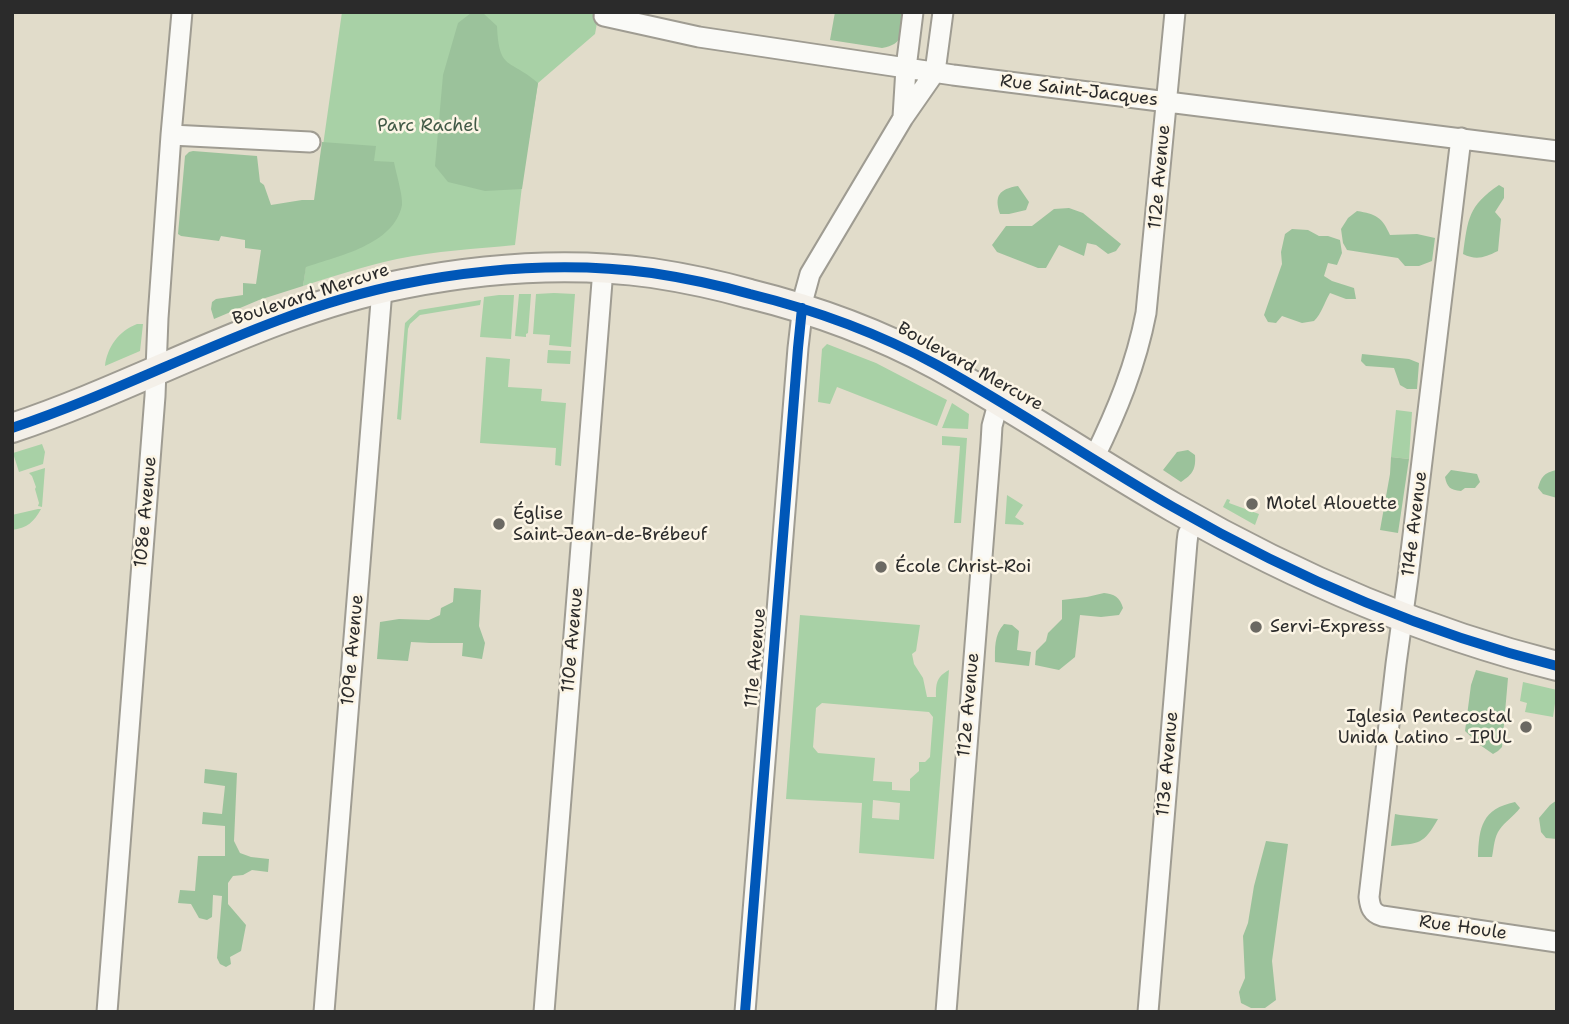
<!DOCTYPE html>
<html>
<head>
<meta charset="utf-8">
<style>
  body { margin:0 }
  #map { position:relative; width:1569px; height:1024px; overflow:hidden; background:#e1dcca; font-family:"Shantell Sans",sans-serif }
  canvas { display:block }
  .frame { position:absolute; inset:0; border:14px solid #2b2b2b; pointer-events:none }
</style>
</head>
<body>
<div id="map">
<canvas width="1569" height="1024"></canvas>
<div class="frame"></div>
</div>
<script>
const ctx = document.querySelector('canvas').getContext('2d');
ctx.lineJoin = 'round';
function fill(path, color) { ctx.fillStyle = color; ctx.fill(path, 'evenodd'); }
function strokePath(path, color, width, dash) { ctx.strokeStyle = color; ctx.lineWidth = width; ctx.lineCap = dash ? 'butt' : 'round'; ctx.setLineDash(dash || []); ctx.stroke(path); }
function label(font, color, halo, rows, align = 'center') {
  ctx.font = font + ' "Shantell Sans",sans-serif'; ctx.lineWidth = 5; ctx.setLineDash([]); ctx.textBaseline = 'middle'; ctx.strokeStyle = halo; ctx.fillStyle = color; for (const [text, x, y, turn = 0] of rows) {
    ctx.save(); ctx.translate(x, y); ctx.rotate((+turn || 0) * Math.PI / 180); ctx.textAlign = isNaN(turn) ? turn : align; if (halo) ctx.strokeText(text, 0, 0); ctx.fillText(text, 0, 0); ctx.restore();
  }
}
fill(new Path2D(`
  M 342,12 L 599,12 L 595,34 L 538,83 L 524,169 L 515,245 C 475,249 436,251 397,259 C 365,266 334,276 303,286 Z
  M 554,293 L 575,294 L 571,347 L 549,345 L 550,335 L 533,334 L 536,294 Z
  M 519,294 L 531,294 L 528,333 L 526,334 L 526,337 L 515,336 Z
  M 499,295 L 514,295 L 511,339 L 480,337 L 484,297 Z
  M 481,300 L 480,305 L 420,315 L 410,324 L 408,329 L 401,420 L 397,419 L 405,323 L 419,310 Z
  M 137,324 L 143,324 L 140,351 L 105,366 C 107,347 119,331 137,324 Z
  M 827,344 L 876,363 L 947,400 L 937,426 L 837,387 L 830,404 L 818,402 L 822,349 Z
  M 548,350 L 571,351 L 570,364 L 547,363 Z
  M 486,357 L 510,359 L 508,387 L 542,389 L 541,401 L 566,403 L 561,466 L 555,465 L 556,448 L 480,443 Z
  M 952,403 L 969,414 L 968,429 L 942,428 Z
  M 1396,410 L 1412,412 L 1409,459 L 1391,457 Z
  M 942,436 L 967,438 L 961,523 L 954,523 L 960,446 L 942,445 Z
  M 42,444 L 45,452 L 43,464 L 19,472 L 13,453 Z
  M 45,468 L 42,507 L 38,506 L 39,503 L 35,489 L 36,487 L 32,476 L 29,473 Z
  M 1007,495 L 1023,505 L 1015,517 L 1024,523 L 1023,525 L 1005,524 Z
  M 1227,499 L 1230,500 L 1229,503 L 1259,514 L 1255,525 L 1223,507 Z
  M 38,509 L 41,509 C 34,522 27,528 12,530 L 12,515 Z
  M 800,615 L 920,625 L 916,651 L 912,654 L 914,664 L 923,678 L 927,697 L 936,697 C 936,684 936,677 949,670 L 934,859 L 859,853 L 862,803 L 786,799 ZM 822,703 L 929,712 L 933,717 L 930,757 L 925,762 L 919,762 L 919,771 L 910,779 L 910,791 L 892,790 L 892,782 L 873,781 L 875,758 L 818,753 L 813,747 L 816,708 ZM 873,800 L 900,803 L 899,820 L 872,818 Z
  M 1523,682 L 1557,690 L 1553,717 L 1525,712 L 1527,703 L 1520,701 Z`), '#a8d1a6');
fill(new Path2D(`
  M 835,12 L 906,12 C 903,30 904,45 882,48 L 830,40 Z
  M 471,13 L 484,14 L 497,26 C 499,72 510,58 538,83 L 522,189 L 485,191 L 448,182 L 435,166 L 443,75 L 458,23 Z
  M 322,142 L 376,146 L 374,161 L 394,162 C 396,173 403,195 402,205 C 394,245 338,256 306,267 L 303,286 L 259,300 L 214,319 L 211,309 L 212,302 L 216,299 L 243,295 L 243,283 L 256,284 L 261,250 L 245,248 L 245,240 L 221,236 L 219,241 L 181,236 L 178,234 L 185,156 L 189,152 L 193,151 L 257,156 L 260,182 L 264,185 L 271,205 L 302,200 L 314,200 Z
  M 1499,185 L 1504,188 L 1504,198 L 1495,212 L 1501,219 L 1498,251 C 1485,257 1477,261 1463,254 C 1468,219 1468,206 1499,185 Z
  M 1018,186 L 1029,202 L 1026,210 L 1009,214 L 1000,214 C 994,196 999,189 1018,186 Z
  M 1069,208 L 1083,213 L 1121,244 L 1116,251 L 1108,254 L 1096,245 L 1087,243 L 1084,256 L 1059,245 L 1046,268 L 1038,268 L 997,252 L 992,245 L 1006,226 L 1032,226 L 1054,209 Z
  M 1357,211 C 1376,214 1382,217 1390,235 L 1417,234 L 1435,238 L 1432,261 L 1419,266 L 1405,266 L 1398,258 L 1347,250 L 1343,243 L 1341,229 L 1348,218 Z
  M 1292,229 L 1308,230 L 1319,236 L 1328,236 L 1340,240 L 1342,253 L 1337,265 L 1328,263 L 1324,276 L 1332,281 L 1354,288 L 1356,299 L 1346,299 L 1330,293 C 1324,303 1322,313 1314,321 L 1302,323 L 1282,316 L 1276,323 L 1268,322 L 1264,315 L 1282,264 L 1281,252 L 1285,234 Z
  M 1362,354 L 1409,359 L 1419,363 L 1417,389 L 1407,389 L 1400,385 L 1394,368 L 1366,366 L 1361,361 Z
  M 1188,450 L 1195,455 C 1196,469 1193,474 1181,482 L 1163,470 L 1177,452 Z
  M 1391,457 L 1409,459 L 1398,533 L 1380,530 L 1390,474 Z
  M 1451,470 L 1477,474 L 1480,482 L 1475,488 L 1465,488 L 1461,491 C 1450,490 1447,487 1445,477 Z
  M 1556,470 L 1557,471 L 1557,498 L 1543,494 L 1538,488 C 1541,477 1544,473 1556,470 Z
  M 454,588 L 481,590 L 479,626 L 485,643 L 482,659 L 462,656 L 463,643 L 430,643 L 411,642 L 408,661 L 377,659 L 380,622 L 399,619 L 429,620 L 440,615 L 441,608 L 453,602 Z
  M 1104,593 C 1114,594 1120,597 1123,608 L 1119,615 L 1101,617 L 1080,615 L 1075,657 L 1059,670 L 1035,665 L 1036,651 L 1046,641 L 1048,633 L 1062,619 L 1062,600 L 1087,597 Z
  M 1004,624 L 1012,625 L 1019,631 L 1017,650 L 1031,652 L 1029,666 L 995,662 C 995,648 994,635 1004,624 Z
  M 1476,670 L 1508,678 L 1502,747 L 1498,751 L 1493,754 L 1480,745 L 1465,731 L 1471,685 Z
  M 205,769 L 237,773 L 234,841 L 240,853 L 251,857 L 269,859 L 268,872 L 252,870 L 243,875 L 233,876 L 228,883 L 228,904 L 246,925 L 241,951 L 230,957 L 231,964 L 226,967 L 220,964 L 217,958 L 222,896 L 213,895 L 212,917 L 207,920 L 199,918 L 191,904 L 178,903 L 180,890 L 195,891 L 198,856 L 225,856 L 225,826 L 202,824 L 203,812 L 222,814 L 225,786 L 204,783 Z
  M 1557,800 L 1557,839 L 1546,838 L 1541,832 L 1539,818 L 1550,805 Z
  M 1515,802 L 1520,808 C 1514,816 1504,823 1500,829 C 1494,837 1494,847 1492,857 L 1478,857 C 1479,827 1482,809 1515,802 Z
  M 1395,814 L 1400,815 L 1438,819 C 1423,845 1420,843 1391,846 Z
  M 1266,841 L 1288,844 L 1272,961 L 1276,1000 L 1265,1008 L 1251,1008 L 1241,1003 L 1239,992 L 1245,978 L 1243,936 L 1248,923 L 1254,886 Z`), '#9bc29b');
const street = new Path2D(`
  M 604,16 L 699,37 L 953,75 L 1557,151
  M 903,117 L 906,68 L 913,12
  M 171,135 L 310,142
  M 1461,138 L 1408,577 L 1396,664 L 1369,897 C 1370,907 1372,913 1382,916 L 1557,942
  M 1094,458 C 1117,411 1136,365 1146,313 L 1175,12
  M 107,1012 L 155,396 L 158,318 L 171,135 L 182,12
  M 324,1012 L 382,289
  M 544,1012 L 603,269
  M 745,1012 L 798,348 L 804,296 L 810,274 L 903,118 L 935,72 L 943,12
  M 946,1012 L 991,443 L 992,426 L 999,400
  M 1148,1012 L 1187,542 L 1188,534 L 1197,520`);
const secondary = new Path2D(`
  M 12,428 C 144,384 265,311 403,284 C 484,268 570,262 652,273 C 685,278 718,285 750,294 C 815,310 878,333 937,365 C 1017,409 1093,461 1173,507 C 1293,576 1422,632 1557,666`);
strokePath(street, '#9f9c92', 23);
strokePath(secondary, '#9f9c92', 32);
strokePath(street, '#fafaf7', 19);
strokePath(secondary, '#f4f0e9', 28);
strokePath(new Path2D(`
  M 12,428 C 144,384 265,311 403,284 C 484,268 570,262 652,273 C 685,278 718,285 750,294 C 815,310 878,333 937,365 C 1017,409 1093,461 1173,507 C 1293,576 1422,632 1557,666
  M 745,1012 L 798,348 L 802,308`), '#0057b8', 10);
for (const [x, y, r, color] of [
  [1252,504,7,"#6b6963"],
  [499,524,7,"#6b6963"],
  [881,567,7,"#6b6963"],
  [1256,627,7,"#6b6963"],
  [1526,727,7,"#6b6963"]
]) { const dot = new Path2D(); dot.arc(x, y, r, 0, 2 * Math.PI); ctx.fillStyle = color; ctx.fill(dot); strokePath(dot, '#fcf5e5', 2.5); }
label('18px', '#2b2b2b', '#fcf5e5', [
  ["Rue Saint-Jacques",1079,91,7],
  ["112e Avenue",1160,177,-85],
  ["Boulevard Mercure",311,295,-18],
  ["Boulevard Mercure",970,367,29],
  ["108e Avenue",146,512,-85],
  ["114e Avenue",1415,524,-83],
  ["110e Avenue",573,640,-85],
  ["109e Avenue",353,650,-85],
  ["111e Avenue",756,658,-85],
  ["112e Avenue",969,705,-85],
  ["113e Avenue",1168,764,-85],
  ["Rue Houle",1463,928,8]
]);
label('18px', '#425a47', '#fcf5e5', [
  ["Parc Rachel",428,126]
]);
label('18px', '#2b2b2b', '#fcf5e5', [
  ["Motel Alouette",1266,504],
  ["Église",513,514],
  ["Saint-Jean-de-Brébeuf",513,535],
  ["École Christ-Roi",895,567],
  ["Servi-Express",1270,627],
  ["Iglesia Pentecostal",1512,717,"right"],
  ["Unida Latino - IPUL",1512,738,"right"]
], 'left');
</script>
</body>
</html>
